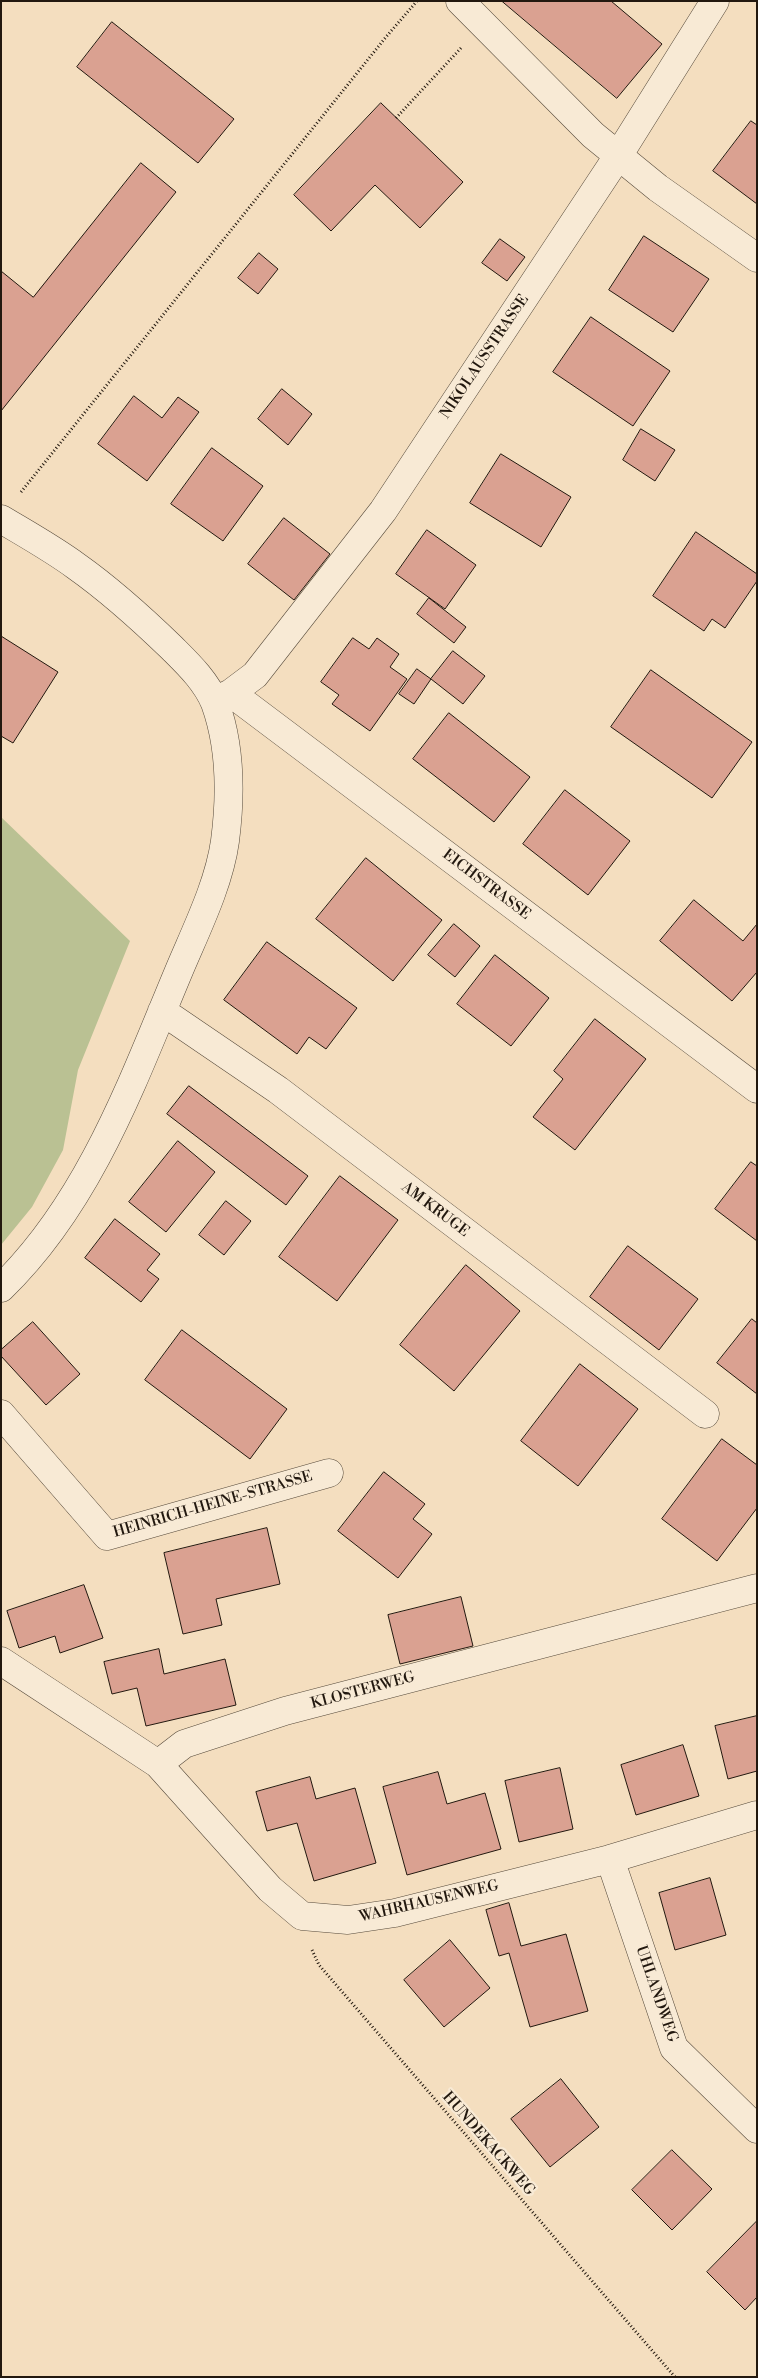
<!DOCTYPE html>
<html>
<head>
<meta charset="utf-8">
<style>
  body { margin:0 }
  #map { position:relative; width:758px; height:2378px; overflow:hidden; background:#f4debf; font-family:"Libre Bodoni",serif }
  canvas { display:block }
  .frame { position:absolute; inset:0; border:2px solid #22180f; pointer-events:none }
</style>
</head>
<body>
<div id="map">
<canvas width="758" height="2378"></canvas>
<div class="frame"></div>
</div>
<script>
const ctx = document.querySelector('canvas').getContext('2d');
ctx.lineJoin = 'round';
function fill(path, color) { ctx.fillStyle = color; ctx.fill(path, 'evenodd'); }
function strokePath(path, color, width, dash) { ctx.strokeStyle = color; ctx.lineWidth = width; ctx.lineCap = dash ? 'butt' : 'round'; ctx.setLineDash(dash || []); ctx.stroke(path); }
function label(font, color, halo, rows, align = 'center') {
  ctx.font = font + ' "Libre Bodoni",serif'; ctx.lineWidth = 4.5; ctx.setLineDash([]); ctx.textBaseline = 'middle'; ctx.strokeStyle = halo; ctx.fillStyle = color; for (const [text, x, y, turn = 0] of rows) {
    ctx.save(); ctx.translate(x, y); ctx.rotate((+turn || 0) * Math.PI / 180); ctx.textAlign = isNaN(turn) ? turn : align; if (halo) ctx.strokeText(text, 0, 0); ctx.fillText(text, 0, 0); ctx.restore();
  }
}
fill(new Path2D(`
  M 1,817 L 130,941 L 78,1070 L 63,1150 L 32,1207 L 1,1245 Z`), '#bac193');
const building = new Path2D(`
  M 502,1 L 611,1 L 662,44 L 617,98 Z
  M 112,22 L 234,119 L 198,163 L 77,67 Z
  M 381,103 L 463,182 L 420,228 L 375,185 L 331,231 L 294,195 Z
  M 751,121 L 757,125 L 757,204 L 713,171 Z
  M 141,163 L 176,192 L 1,411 L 1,271 L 33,297 Z
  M 644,236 L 709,279 L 673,332 L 609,290 Z
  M 500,239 L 525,257 L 507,281 L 482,263 Z
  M 259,253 L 278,269 L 258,294 L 238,278 Z
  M 591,317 L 670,371 L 633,426 L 553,372 Z
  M 282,389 L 312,414 L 288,445 L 258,419 Z
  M 134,396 L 162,418 L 178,397 L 199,412 L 147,481 L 98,444 Z
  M 641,429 L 675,450 L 655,481 L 623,460 Z
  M 212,448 L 263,486 L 223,541 L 171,504 Z
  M 501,454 L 571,497 L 541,547 L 470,503 Z
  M 284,518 L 330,554 L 294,600 L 248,564 Z
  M 427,530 L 476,565 L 445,609 L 396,574 Z
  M 696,532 L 757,574 L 757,581 L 725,628 L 712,619 L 704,631 L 653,596 Z
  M 429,598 L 466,627 L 454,643 L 417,614 Z
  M 1,636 L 58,672 L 13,743 L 1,736 Z
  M 353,638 L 369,649 L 377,638 L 399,654 L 390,667 L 407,679 L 370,731 L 332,704 L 339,695 L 321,682 Z
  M 453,651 L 485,676 L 463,704 L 431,679 Z
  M 417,669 L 431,679 L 414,704 L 399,694 Z
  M 651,670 L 752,742 L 712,798 L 611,727 Z
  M 449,713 L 530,777 L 494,822 L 413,759 Z
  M 565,790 L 630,841 L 588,895 L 523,844 Z
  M 366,858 L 442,920 L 393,981 L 316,919 Z
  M 694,900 L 743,941 L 757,924 L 757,972 L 732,1001 L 660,941 Z
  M 454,924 L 480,946 L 455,977 L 428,955 Z
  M 267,942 L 357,1008 L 326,1049 L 309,1037 L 297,1054 L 224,1000 Z
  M 495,955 L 549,998 L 511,1046 L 457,1004 Z
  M 595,1019 L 646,1059 L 575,1150 L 533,1117 L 563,1079 L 554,1071 Z
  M 189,1086 L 308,1176 L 286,1205 L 167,1114 Z
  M 178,1141 L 215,1172 L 166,1232 L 129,1202 Z
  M 751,1162 L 757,1166 L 757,1241 L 715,1209 Z
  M 340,1176 L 398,1220 L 337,1301 L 279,1257 Z
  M 226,1201 L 251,1221 L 224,1255 L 199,1235 Z
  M 115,1219 L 160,1254 L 147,1270 L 159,1279 L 141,1302 L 85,1258 Z
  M 628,1246 L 698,1299 L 659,1350 L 590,1297 Z
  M 466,1265 L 520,1311 L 454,1391 L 400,1345 Z
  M 752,1319 L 757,1323 L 757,1394 L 717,1363 Z
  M 33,1322 L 80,1374 L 46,1405 L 1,1356 L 1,1350 Z
  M 182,1330 L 287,1409 L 250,1459 L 145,1380 Z
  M 580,1364 L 638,1409 L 578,1486 L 521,1441 Z
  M 722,1439 L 757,1465 L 757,1508 L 717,1561 L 662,1519 Z
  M 384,1472 L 425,1504 L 413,1519 L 432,1534 L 398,1578 L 338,1531 Z
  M 267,1528 L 280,1584 L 216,1599 L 222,1625 L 183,1634 L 164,1553 Z
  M 84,1585 L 103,1638 L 60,1653 L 55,1636 L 19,1648 L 7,1611 Z
  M 461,1597 L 473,1646 L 400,1664 L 388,1615 Z
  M 159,1649 L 164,1674 L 225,1659 L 236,1705 L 146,1726 L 137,1688 L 112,1694 L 104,1662 Z
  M 757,1716 L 757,1771 L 728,1779 L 715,1726 Z
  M 683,1745 L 699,1796 L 636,1815 L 621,1765 Z
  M 560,1768 L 573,1829 L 519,1842 L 505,1781 Z
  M 438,1772 L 447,1804 L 485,1793 L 501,1849 L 407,1875 L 383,1787 Z
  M 310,1777 L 316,1799 L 355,1788 L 376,1863 L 314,1881 L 297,1823 L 267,1831 L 256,1792 Z
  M 710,1878 L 726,1935 L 675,1950 L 659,1893 Z
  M 509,1903 L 521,1946 L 566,1934 L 588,2011 L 530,2027 L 509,1953 L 499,1956 L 486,1910 Z
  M 450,1940 L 490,1988 L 444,2027 L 404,1980 Z
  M 561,2079 L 599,2127 L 550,2167 L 511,2119 Z
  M 672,2150 L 712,2189 L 672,2230 L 632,2190 Z
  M 757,2221 L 757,2297 L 745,2310 L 707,2272 Z`);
fill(building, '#daa191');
strokePath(building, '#22180f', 1);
const minor = new Path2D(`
  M 460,1 L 593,135 L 658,188 L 757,258
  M 1,519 C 26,534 53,549 76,566 C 110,590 142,619 172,648 C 188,664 206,681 215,703 C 231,747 231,795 225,841 C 219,885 195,932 178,973 C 132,1083 89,1203 1,1288
  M 231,693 L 255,675 L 383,511 L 618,156 L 715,1
  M 215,701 L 231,693 L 757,1089
  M 162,1011 L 278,1090 L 705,1414
  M 1,1414 L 107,1536 L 329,1473
  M 1,1661 L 158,1764 L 270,1889 L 302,1916 L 348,1920 L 395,1913 L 610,1859 L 757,1815
  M 158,1764 L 184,1744 L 285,1711 L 757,1588
  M 610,1859 L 674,2048 L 757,2129`);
strokePath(minor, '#564a3b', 29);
strokePath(new Path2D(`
  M 396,118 L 461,48
  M 21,492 L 386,37 L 417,1
  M 312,1950 L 319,1965 L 675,2377`), '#22180f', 3, [1, 2.5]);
strokePath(minor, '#f8ead5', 28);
label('15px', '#22180f', '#f8ead5', [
  ["NIKOLAUSSTRASSE",485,357,-56],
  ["EICHSTRASSE",486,885,37],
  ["AM KRUGE",435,1210,37],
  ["HEINRICH-HEINE-STRASSE",213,1505,-16],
  ["KLOSTERWEG",363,1691,-15],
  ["WAHRHAUSENWEG",429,1902,-13],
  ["UHLANDWEG",656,1994,71],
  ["HUNDEKACKWEG",488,2144,49]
]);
</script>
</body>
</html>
